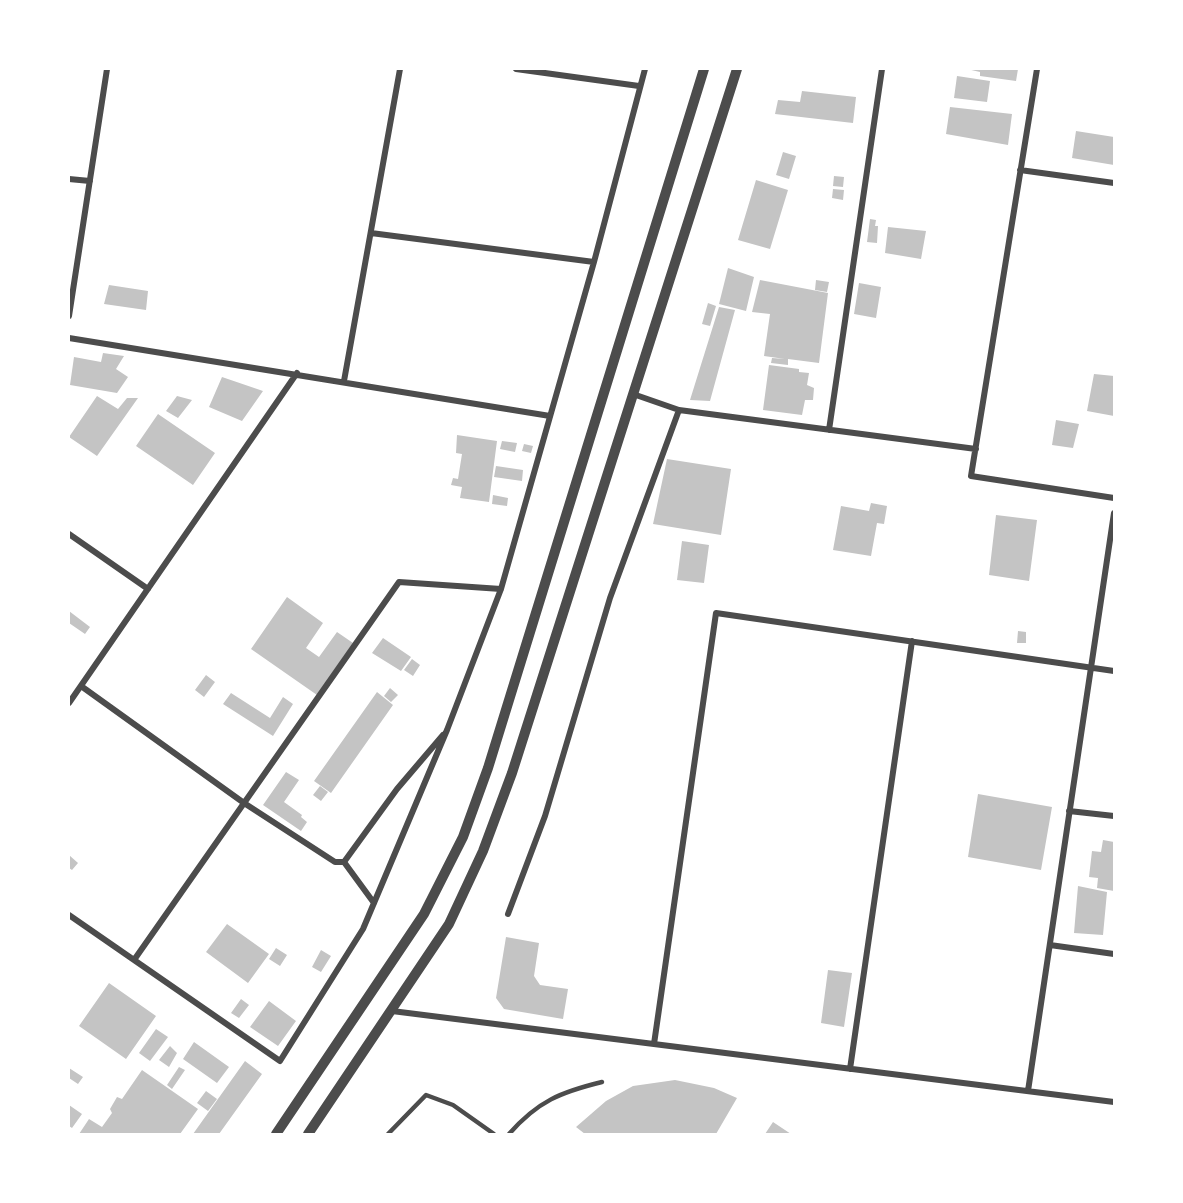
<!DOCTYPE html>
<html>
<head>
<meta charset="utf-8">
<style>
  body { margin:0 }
  #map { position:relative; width:1183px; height:1203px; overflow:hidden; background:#fff; font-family:Mulish,sans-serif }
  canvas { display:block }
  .frame { position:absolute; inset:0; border:70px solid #fff; pointer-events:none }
</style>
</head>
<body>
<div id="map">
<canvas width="1183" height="1203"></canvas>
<div class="frame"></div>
</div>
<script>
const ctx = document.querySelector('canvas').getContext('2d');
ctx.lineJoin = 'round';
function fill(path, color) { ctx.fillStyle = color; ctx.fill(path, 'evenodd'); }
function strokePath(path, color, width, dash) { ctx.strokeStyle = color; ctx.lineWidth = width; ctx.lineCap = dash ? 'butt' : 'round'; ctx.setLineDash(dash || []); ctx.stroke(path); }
fill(new Path2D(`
  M 967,69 L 1018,69 L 1016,81 L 980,76 L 980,72 Z
  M 957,76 L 990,81 L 987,102 L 954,98 Z
  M 802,91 L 856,97 L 853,123 L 775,114 L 778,100 L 800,102 Z
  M 950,107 L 1012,114 L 1008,145 L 946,134 Z
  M 1076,131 L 1114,137 L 1114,165 L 1072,158 Z
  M 783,152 L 796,156 L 789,179 L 776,175 Z
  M 834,176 L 844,177 L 843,187 L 833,186 Z
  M 756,180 L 788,190 L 770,249 L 738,240 Z
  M 833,189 L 844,190 L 843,200 L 832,198 Z
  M 870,219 L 876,220 L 875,226 L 878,226 L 877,243 L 867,242 Z
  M 888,227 L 926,231 L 921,259 L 885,253 Z
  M 728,268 L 754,277 L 746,311 L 719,304 Z
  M 760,280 L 828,293 L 819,363 L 788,359 L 788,365 L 771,363 L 772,358 L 785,359 L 764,356 L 770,314 L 752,312 Z
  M 816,280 L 829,282 L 827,292 L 815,290 Z
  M 859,283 L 881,287 L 876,318 L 854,314 Z
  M 109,285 L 148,291 L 146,310 L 104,304 Z
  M 708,303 L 716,306 L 710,326 L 702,324 Z
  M 719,307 L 735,310 L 710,401 L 690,400 Z
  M 103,353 L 124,356 L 116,369 L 128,377 L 117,393 L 70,385 L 74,357 L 101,362 Z
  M 769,365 L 799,369 L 799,372 L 809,373 L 807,385 L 814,388 L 813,400 L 805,400 L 802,415 L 763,410 Z
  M 1094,374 L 1114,376 L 1114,416 L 1087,411 Z
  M 222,377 L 263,391 L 242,421 L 209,407 Z
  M 97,396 L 118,409 L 127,398 L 138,398 L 97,456 L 69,437 Z
  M 177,396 L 192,400 L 178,418 L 166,411 Z
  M 158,414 L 215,453 L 193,485 L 136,446 Z
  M 1056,420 L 1079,424 L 1073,448 L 1052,445 Z
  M 457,435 L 497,441 L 489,502 L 460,498 L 462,487 L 451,485 L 453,478 L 458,479 L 462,454 L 456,453 Z
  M 502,441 L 517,443 L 515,452 L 500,449 Z
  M 524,444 L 533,446 L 531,453 L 522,451 Z
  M 667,459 L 731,469 L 721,535 L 653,524 Z
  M 496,466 L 523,470 L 522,481 L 494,477 Z
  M 493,495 L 508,498 L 507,506 L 492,504 Z
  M 871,503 L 887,506 L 884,524 L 877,523 L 871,556 L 833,550 L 841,506 L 869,511 Z
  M 996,515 L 1037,520 L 1029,581 L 989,575 Z
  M 682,541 L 709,545 L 704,583 L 677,580 Z
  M 287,597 L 323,623 L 306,648 L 319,657 L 337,632 L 353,643 L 317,695 L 251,649 Z
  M 69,611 L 90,627 L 85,634 L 69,623 Z
  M 1018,631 L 1026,632 L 1026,643 L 1017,643 Z
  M 383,638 L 411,657 L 401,671 L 372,653 Z
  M 412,659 L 420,665 L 413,676 L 404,670 Z
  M 206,675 L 215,682 L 204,697 L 195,690 Z
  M 390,688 L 398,695 L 391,702 L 384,696 Z
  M 377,692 L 393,705 L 331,793 L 314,781 Z
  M 231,693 L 270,718 L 283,697 L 293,704 L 273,736 L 223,704 Z
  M 286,772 L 299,780 L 284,802 L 302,815 L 301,817 L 307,822 L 301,831 L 263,805 Z
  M 320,786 L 328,792 L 321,801 L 313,795 Z
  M 978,794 L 1052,807 L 1041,870 L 968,857 Z
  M 1103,840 L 1114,842 L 1114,891 L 1097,888 L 1098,878 L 1089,877 L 1092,851 L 1101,852 Z
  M 69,855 L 78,863 L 72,870 L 69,868 Z
  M 1078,886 L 1107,892 L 1103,935 L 1074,933 Z
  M 227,924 L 269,954 L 248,983 L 206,952 Z
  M 506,937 L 539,943 L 534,976 L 540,985 L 568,989 L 563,1019 L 504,1009 L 496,998 Z
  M 276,948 L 287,955 L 280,966 L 269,959 Z
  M 321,950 L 331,956 L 321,972 L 312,967 Z
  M 828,970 L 852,973 L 844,1027 L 821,1023 Z
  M 109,983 L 156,1016 L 126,1059 L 79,1026 Z
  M 241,999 L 249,1005 L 239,1018 L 231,1013 Z
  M 269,1001 L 296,1021 L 278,1046 L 250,1027 Z
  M 156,1029 L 168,1037 L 150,1061 L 139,1053 Z
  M 194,1042 L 229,1067 L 217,1083 L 183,1059 Z
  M 170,1046 L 177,1053 L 169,1067 L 159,1060 Z
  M 245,1061 L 262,1074 L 219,1134 L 193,1134 Z
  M 179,1067 L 185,1070 L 172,1089 L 167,1085 Z
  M 69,1068 L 83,1077 L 78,1084 L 69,1078 Z
  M 142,1070 L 198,1109 L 180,1134 L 79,1134 L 89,1119 L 102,1127 L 112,1113 L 110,1109 L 117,1097 L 122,1099 Z
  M 675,1080 L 714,1088 L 737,1098 L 716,1134 L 585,1134 L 576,1127 L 606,1101 L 633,1086 Z
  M 206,1091 L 217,1099 L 208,1111 L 197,1103 Z
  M 69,1105 L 82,1114 L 72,1128 L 69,1126 Z
  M 773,1122 L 791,1134 L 765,1134 Z`), '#c4c4c4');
strokePath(new Path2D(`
  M 388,1134 L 426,1095 L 453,1105 L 494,1134
  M 509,1134 C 538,1101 561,1092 602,1082`), '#4c4c4c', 4.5);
strokePath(new Path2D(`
  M 516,69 L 639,86
  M 1037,69 L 971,476 L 1114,498
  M 1020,170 L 1114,183
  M 69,179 L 90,181
  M 371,233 L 594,262
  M 69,316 L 107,69
  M 69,338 L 550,416
  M 344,381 L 400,69
  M 633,394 L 679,410 L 976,449
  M 829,430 L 882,69
  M 69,534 L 148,589
  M 81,686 L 244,803 L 335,862 L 344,862 L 397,789 L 443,735
  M 69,703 L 297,373
  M 1069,811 L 1114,816
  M 344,862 L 374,903
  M 508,914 L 545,816 L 610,598 L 679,410
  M 69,915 L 280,1061 L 363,929 L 447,730 L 501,589 L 594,262 L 645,69
  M 1050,945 L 1114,954
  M 134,960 L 399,582 L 501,589
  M 392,1011 L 1114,1102
  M 654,1044 L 716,613 L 1114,671
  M 850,1069 L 912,641
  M 1028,1091 L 1114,513`), '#4c4c4c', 6);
strokePath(new Path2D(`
  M 276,1134 L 424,914 L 463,837 L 488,768 L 704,69
  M 308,1134 L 449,924 L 483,851 L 512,773 L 737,69`), '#4c4c4c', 10);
</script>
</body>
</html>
